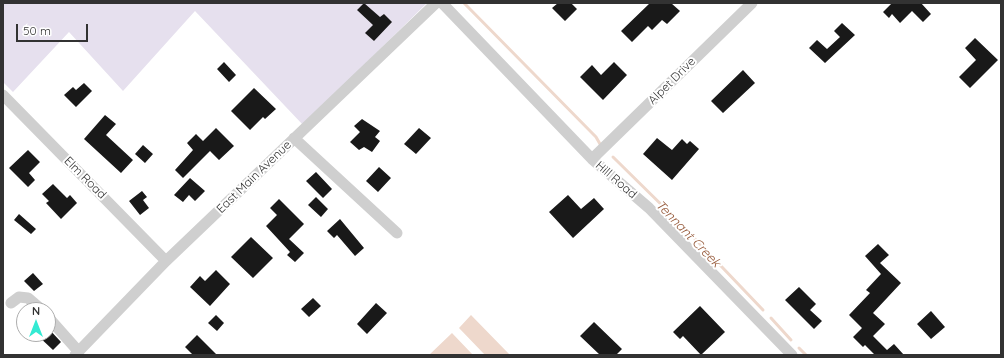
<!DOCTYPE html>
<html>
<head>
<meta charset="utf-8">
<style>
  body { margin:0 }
  #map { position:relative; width:1004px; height:358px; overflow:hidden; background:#fff; font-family:Quicksand,sans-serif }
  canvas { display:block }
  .frame { position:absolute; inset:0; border:4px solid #323232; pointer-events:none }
  .north { position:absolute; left:16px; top:302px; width:40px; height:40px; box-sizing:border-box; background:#fff; border:1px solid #adadad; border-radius:50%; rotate:0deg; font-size:11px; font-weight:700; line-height:16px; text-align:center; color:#323232 }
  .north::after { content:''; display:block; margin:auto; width:14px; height:18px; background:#33ead3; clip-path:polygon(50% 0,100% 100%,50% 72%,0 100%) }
  .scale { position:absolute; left:16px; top:24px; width:72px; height:18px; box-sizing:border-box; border:2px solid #323232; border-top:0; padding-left:5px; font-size:12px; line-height:14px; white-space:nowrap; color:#323232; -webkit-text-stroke:3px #fff; paint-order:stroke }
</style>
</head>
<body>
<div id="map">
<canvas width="1004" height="358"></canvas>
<div class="frame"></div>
<div class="north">N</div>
<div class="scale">50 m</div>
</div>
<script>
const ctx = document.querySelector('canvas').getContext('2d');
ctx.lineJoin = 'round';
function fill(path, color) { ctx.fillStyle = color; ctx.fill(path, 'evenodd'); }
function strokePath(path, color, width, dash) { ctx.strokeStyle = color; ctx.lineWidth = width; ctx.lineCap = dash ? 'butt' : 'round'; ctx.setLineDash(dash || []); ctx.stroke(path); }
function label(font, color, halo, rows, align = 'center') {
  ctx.font = font + ' Quicksand,sans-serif'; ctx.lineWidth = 4; ctx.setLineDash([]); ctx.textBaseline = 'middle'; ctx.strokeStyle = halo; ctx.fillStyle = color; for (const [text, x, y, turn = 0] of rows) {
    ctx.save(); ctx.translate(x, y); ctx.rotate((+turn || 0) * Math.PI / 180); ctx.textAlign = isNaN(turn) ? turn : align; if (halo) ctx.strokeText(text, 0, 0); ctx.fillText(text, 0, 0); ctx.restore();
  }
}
fill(new Path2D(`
  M 3,3 L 427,3 L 303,125 L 195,11 L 123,91 L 69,32 L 13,92 L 3,82 Z`), '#e6e0ee');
fill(new Path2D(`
  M 471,315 L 510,355 L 485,355 L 459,328 Z
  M 452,333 L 473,355 L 429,355 Z`), '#eed8cc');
strokePath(new Path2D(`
  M 464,3 L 596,137 L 600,144
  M 613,157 L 679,222 L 763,310
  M 771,318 L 791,340
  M 799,348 L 806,355`), '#eed8cc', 3);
fill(new Path2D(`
  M 364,3 L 380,17 L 384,14 L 392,22 L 374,41 L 365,33 L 373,25 L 357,10 Z
  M 558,3 L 571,3 L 577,9 L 565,21 L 552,8 Z
  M 650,3 L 671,3 L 680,11 L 667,24 L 662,20 L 652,30 L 648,26 L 632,42 L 621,31 Z
  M 892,3 L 921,3 L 931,14 L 923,22 L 912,11 L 900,23 L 892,14 L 889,18 L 883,12 Z
  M 842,23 L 855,35 L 825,63 L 809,48 L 817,40 L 827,49 L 840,37 L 834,31 Z
  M 975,38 L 998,60 L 970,88 L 959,77 L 976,60 L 965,48 Z
  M 224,62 L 236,75 L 229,82 L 217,69 Z
  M 614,62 L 627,75 L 603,100 L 580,77 L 592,65 L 601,75 Z
  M 743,70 L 755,83 L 723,113 L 711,101 Z
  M 84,83 L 92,91 L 76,107 L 64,95 L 73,87 L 76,90 Z
  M 254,88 L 276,109 L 265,119 L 263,117 L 250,130 L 231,111 Z
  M 105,115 L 116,124 L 106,135 L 133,160 L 121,173 L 84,139 Z
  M 362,119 L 380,131 L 375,137 L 380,141 L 372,152 L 364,147 L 359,150 L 350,142 L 360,132 L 354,126 Z
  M 216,128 L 234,146 L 219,160 L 210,151 L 183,178 L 175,170 L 193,150 L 187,143 L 196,134 L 203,141 Z
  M 419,128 L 431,138 L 416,154 L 404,144 Z
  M 657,138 L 672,150 L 682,139 L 687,144 L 690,141 L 699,149 L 672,180 L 643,154 Z
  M 143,145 L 153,154 L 145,163 L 135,154 Z
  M 28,150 L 40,162 L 29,173 L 35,180 L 28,187 L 9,168 Z
  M 379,167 L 391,178 L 378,192 L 366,181 Z
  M 316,172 L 332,189 L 323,198 L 306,181 Z
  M 190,178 L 205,191 L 195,201 L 189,195 L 183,202 L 174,195 Z
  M 53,184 L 67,198 L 70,195 L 77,203 L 61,219 L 46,203 L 49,201 L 42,194 Z
  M 142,191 L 147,197 L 143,200 L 149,208 L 140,215 L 129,201 Z
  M 568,195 L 581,209 L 594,198 L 604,209 L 573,238 L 549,212 Z
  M 316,197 L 328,209 L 321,217 L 308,205 Z
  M 279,199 L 304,224 L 289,239 L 304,253 L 295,262 L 287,255 L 290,252 L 266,226 L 277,215 L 270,208 Z
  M 19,214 L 36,229 L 31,234 L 14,220 Z
  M 340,219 L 364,248 L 355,256 L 337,235 L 334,238 L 327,231 Z
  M 251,237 L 273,258 L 253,278 L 231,257 Z
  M 878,244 L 889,255 L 880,263 L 901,283 L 873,313 L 885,324 L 873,336 L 887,350 L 894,344 L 904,355 L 875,355 L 865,345 L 863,347 L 853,337 L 862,328 L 849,315 L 870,293 L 866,290 L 881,274 L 865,256 Z
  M 216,270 L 230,284 L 210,306 L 190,287 L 200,276 L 205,281 Z
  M 33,273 L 43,284 L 34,291 L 24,281 Z
  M 799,287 L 816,304 L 810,310 L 822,321 L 814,329 L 785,300 Z
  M 313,298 L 321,306 L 309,317 L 301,309 Z
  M 376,303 L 387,313 L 367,334 L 357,324 Z
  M 700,306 L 725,332 L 701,355 L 683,336 L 680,339 L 673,332 Z
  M 931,311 L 945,327 L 931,339 L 917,324 Z
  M 216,315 L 224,323 L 217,331 L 208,323 Z
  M 594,322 L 622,349 L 616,355 L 600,355 L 580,336 Z
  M 48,328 L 61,342 L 53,350 L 36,334 L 48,334 Z
  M 197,335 L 217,355 L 193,355 L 185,347 Z`), '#191919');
strokePath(new Path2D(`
  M 442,3 L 592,159 L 649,208 L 792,355
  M 3,95 L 166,261
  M 294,138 L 397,233
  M 592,159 L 752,3
  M 11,303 L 19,297 L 28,298 L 42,310
  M 48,317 L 79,352
  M 75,355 L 166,261 L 436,3`), '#cfcfcf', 11);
label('12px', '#323232', '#fff', [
  ["Alpet Drive",672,81,-45],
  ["East Main Avenue",254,177,-44],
  ["Elm Road",85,178,45],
  ["Hill Road",616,180,41]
]);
label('italic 13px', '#975b3c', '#fff', [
  ["Tennant Creek",688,234,46]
]);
</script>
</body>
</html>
